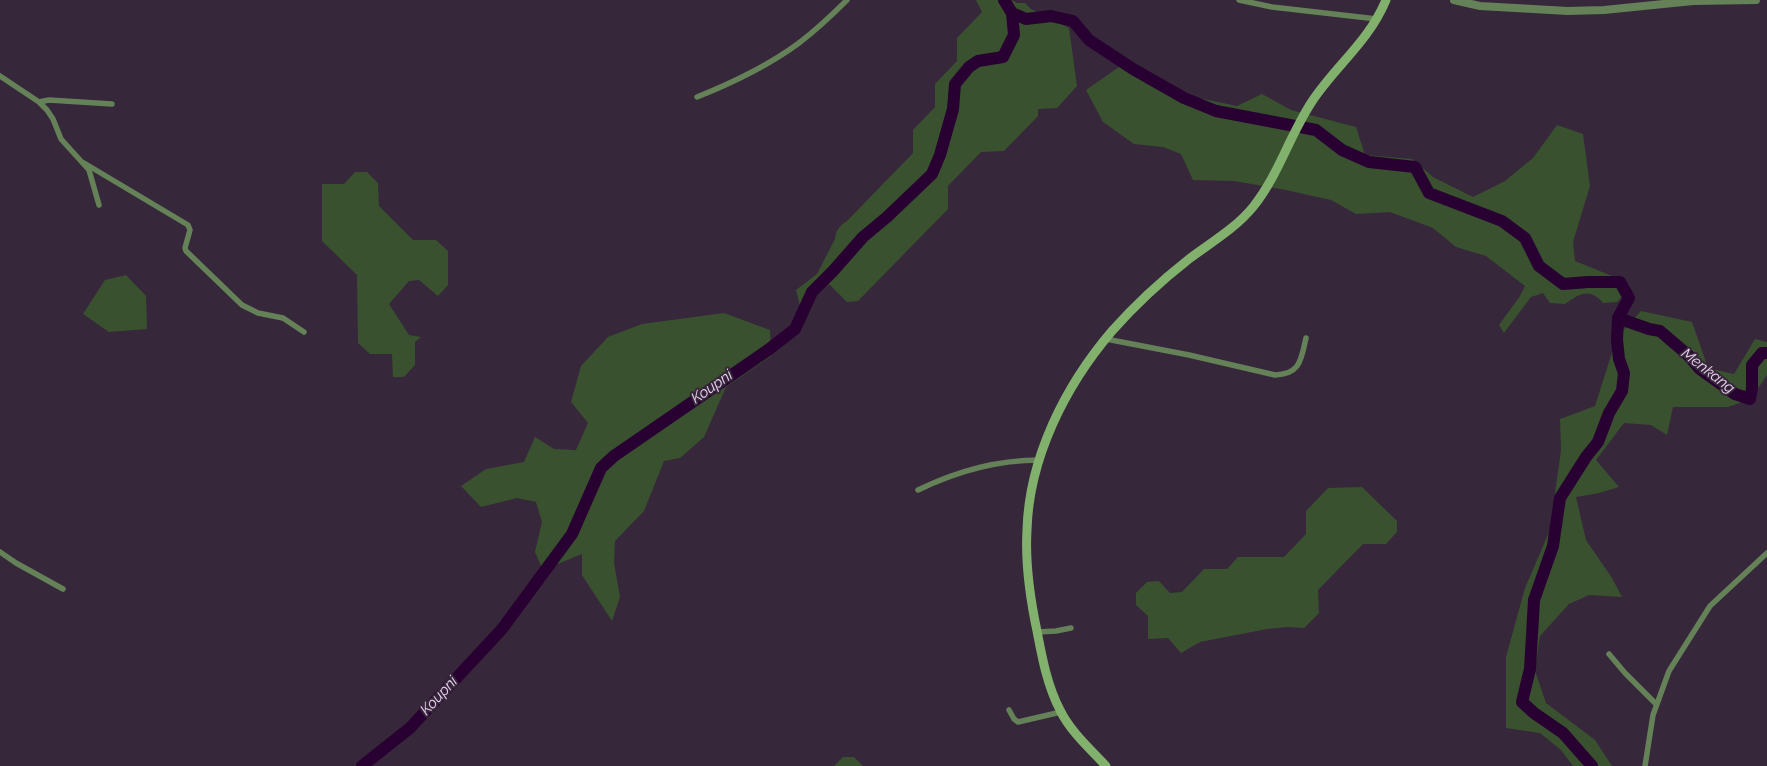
<!DOCTYPE html>
<html>
<head>
<meta charset="utf-8">
<style>
  body { margin:0 }
  canvas { display:block; background:#36273a }
</style>
</head>
<body>
<canvas width="1767" height="766"></canvas>
<script>
const ctx = document.querySelector('canvas').getContext('2d');
ctx.lineJoin = 'round';
function fill(path, color) { ctx.fillStyle = color; ctx.fill(path, 'evenodd'); }
function strokePath(path, color, width, dash) { ctx.strokeStyle = color; ctx.lineWidth = width; ctx.lineCap = dash ? 'butt' : 'round'; ctx.setLineDash(dash || []); ctx.stroke(path); }
function label(font, color, halo, rows, align = 'center') {
  ctx.font = font + ' Raleway,sans-serif'; ctx.lineWidth = 4; ctx.setLineDash([]); ctx.textBaseline = 'middle'; ctx.strokeStyle = halo; ctx.fillStyle = color; for (const [text, x, y, turn = 0] of rows) {
    ctx.save(); ctx.translate(x, y); ctx.rotate((+turn || 0) * Math.PI / 180); ctx.textAlign = isNaN(turn) ? turn : align; if (halo) ctx.strokeText(text, 0, 0); ctx.fillText(text, 0, 0); ctx.restore();
  }
}
fill(new Path2D(`
  M 976,0 L 1011,0 L 1017,3 L 1025,3 L 1031,9 L 1069,28 L 1077,86 L 1057,108 L 1038,109 L 1038,116 L 1004,151 L 981,152 L 948,186 L 948,209 L 858,301 L 847,302 L 829,284 L 801,310 L 796,290 L 817,274 L 835,239 C 835,233 840,224 846,222 L 913,153 L 913,130 L 935,107 L 935,84 L 957,61 L 957,38 L 982,12 Z
  M 1119,67 L 1162,80 L 1184,95 L 1237,106 L 1262,94 L 1291,110 L 1356,127 L 1365,155 L 1412,159 L 1433,177 L 1473,197 L 1505,181 L 1533,158 L 1557,125 L 1583,134 L 1590,186 L 1573,242 L 1575,261 L 1612,276 L 1627,291 L 1617,302 L 1603,303 C 1590,287 1579,294 1565,304 L 1550,303 L 1543,293 L 1531,297 L 1504,333 L 1499,325 L 1520,296 L 1525,286 L 1486,256 L 1456,247 L 1433,228 L 1390,212 L 1356,214 L 1331,200 L 1286,190 L 1234,181 L 1193,180 L 1181,154 L 1163,147 L 1134,144 L 1103,122 L 1086,90 Z
  M 355,172 L 367,172 L 378,183 L 379,206 L 413,240 L 436,240 L 448,251 L 448,285 L 438,296 L 419,280 L 409,281 L 389,304 L 409,335 L 421,337 L 415,342 L 415,365 L 404,377 L 393,377 L 392,354 L 370,354 L 358,343 L 357,275 L 322,241 L 322,184 L 344,184 Z
  M 126,275 L 146,296 L 147,329 L 109,332 L 83,314 L 105,280 Z
  M 1641,311 L 1692,322 L 1708,368 L 1734,374 L 1755,339 L 1767,342 L 1767,375 L 1751,399 L 1728,407 L 1673,407 L 1667,435 L 1651,425 L 1624,423 L 1596,460 L 1619,487 L 1599,493 L 1576,497 L 1586,540 L 1612,578 L 1622,597 L 1589,595 L 1569,604 L 1540,636 L 1535,671 L 1546,703 L 1595,740 L 1612,766 L 1573,766 L 1561,750 L 1540,733 L 1506,728 L 1506,657 L 1525,588 L 1550,530 L 1561,450 L 1560,419 L 1595,406 L 1617,337 Z
  M 724,313 L 770,330 L 771,356 L 726,387 L 704,437 L 680,458 L 664,461 L 644,511 L 615,541 L 614,563 L 620,597 L 612,621 L 582,575 L 582,554 L 543,570 L 535,552 L 542,522 L 536,502 L 517,498 L 481,507 L 461,486 L 486,469 L 524,462 L 535,437 L 554,449 L 576,450 L 588,423 L 571,402 L 581,366 L 608,337 L 642,324 Z
  M 1362,487 L 1397,521 L 1397,532 L 1386,544 L 1363,544 L 1318,590 L 1319,613 L 1304,628 L 1288,627 L 1267,629 L 1200,642 L 1181,653 L 1168,638 L 1148,639 L 1148,616 L 1136,605 L 1136,593 L 1147,582 L 1159,581 L 1170,593 L 1182,592 L 1204,569 L 1227,569 L 1238,557 L 1284,557 L 1306,534 L 1306,511 L 1328,488 Z
  M 843,757 L 854,757 L 863,766 L 834,766 Z`), '#39512f');
strokePath(new Path2D(`
  M 1012,13 L 1026,19 L 1051,16 L 1073,21 L 1089,40 L 1133,69 L 1184,98 L 1216,111 L 1316,130 L 1342,150 L 1369,162 L 1415,167 L 1429,193 L 1502,221 L 1525,238 L 1539,266 L 1563,284 L 1588,282 L 1620,282 L 1629,298 L 1618,318 L 1617,340 L 1619,359 L 1624,373 L 1622,391 L 1609,413 L 1598,442 L 1586,457 L 1560,498 L 1553,546 L 1534,600 L 1530,669 L 1522,702 L 1534,713 L 1563,733 L 1592,766
  M 1618,318 L 1649,329 L 1660,331 L 1688,355 L 1700,369 L 1735,394 L 1750,399 L 1752,388 L 1752,365 L 1762,353 L 1767,353
  M 362,766 L 410,728 L 502,629 L 572,534 L 601,468 L 614,456 L 768,350 L 795,329 L 812,292 L 833,271 L 863,237 L 887,217 L 932,174 L 940,155 L 953,109 L 955,84 L 969,67 L 978,61 L 1003,57 L 1014,35 L 1012,13 L 1004,0`), '#280031', 12);
strokePath(new Path2D(`
  M 1239,0 L 1272,7 L 1377,19
  M 0,76 L 39,102 L 47,110 L 53,119 L 61,139 L 89,170 L 99,205
  M 697,97 C 732,83 768,66 799,43 C 816,30 832,15 847,0
  M 39,102 L 49,100 L 112,104
  M 84,163 L 188,225 L 190,230 L 185,248 L 186,251 L 242,305 L 258,313 L 283,318 L 304,332
  M 1106,339 L 1189,355 L 1275,375 C 1301,374 1301,359 1306,338
  M 918,490 C 957,471 996,460 1040,460
  M 0,552 L 16,563 L 63,589
  M 1037,632 L 1056,631 L 1071,628
  M 1609,654 L 1625,673 L 1656,704
  M 1009,710 L 1014,719 L 1018,722 L 1061,712
  M 1645,766 L 1653,715 L 1669,671 L 1710,606 L 1767,553`), '#648157', 5.5);
strokePath(new Path2D(`
  M 1454,0 L 1480,6 L 1568,11 L 1604,10 L 1693,1 L 1756,0`), '#648157', 8);
strokePath(new Path2D(`
  M 1106,766 C 1090,749 1070,731 1060,710 C 1047,685 1042,657 1037,631 C 1030,598 1025,564 1027,530 C 1029,458 1065,386 1112,331 C 1135,305 1161,281 1189,259 C 1210,243 1235,229 1253,207 C 1278,176 1289,137 1311,103 C 1335,66 1368,43 1386,0`), '#82b16d', 9);
label('italic 15px', '#efd5f5', '#36273a', [
  ["Menkang",1708,371,38],
  ["Koupni",712,387,-35],
  ["Koupni",439,696,-47]
]);
</script>
</body>
</html>
